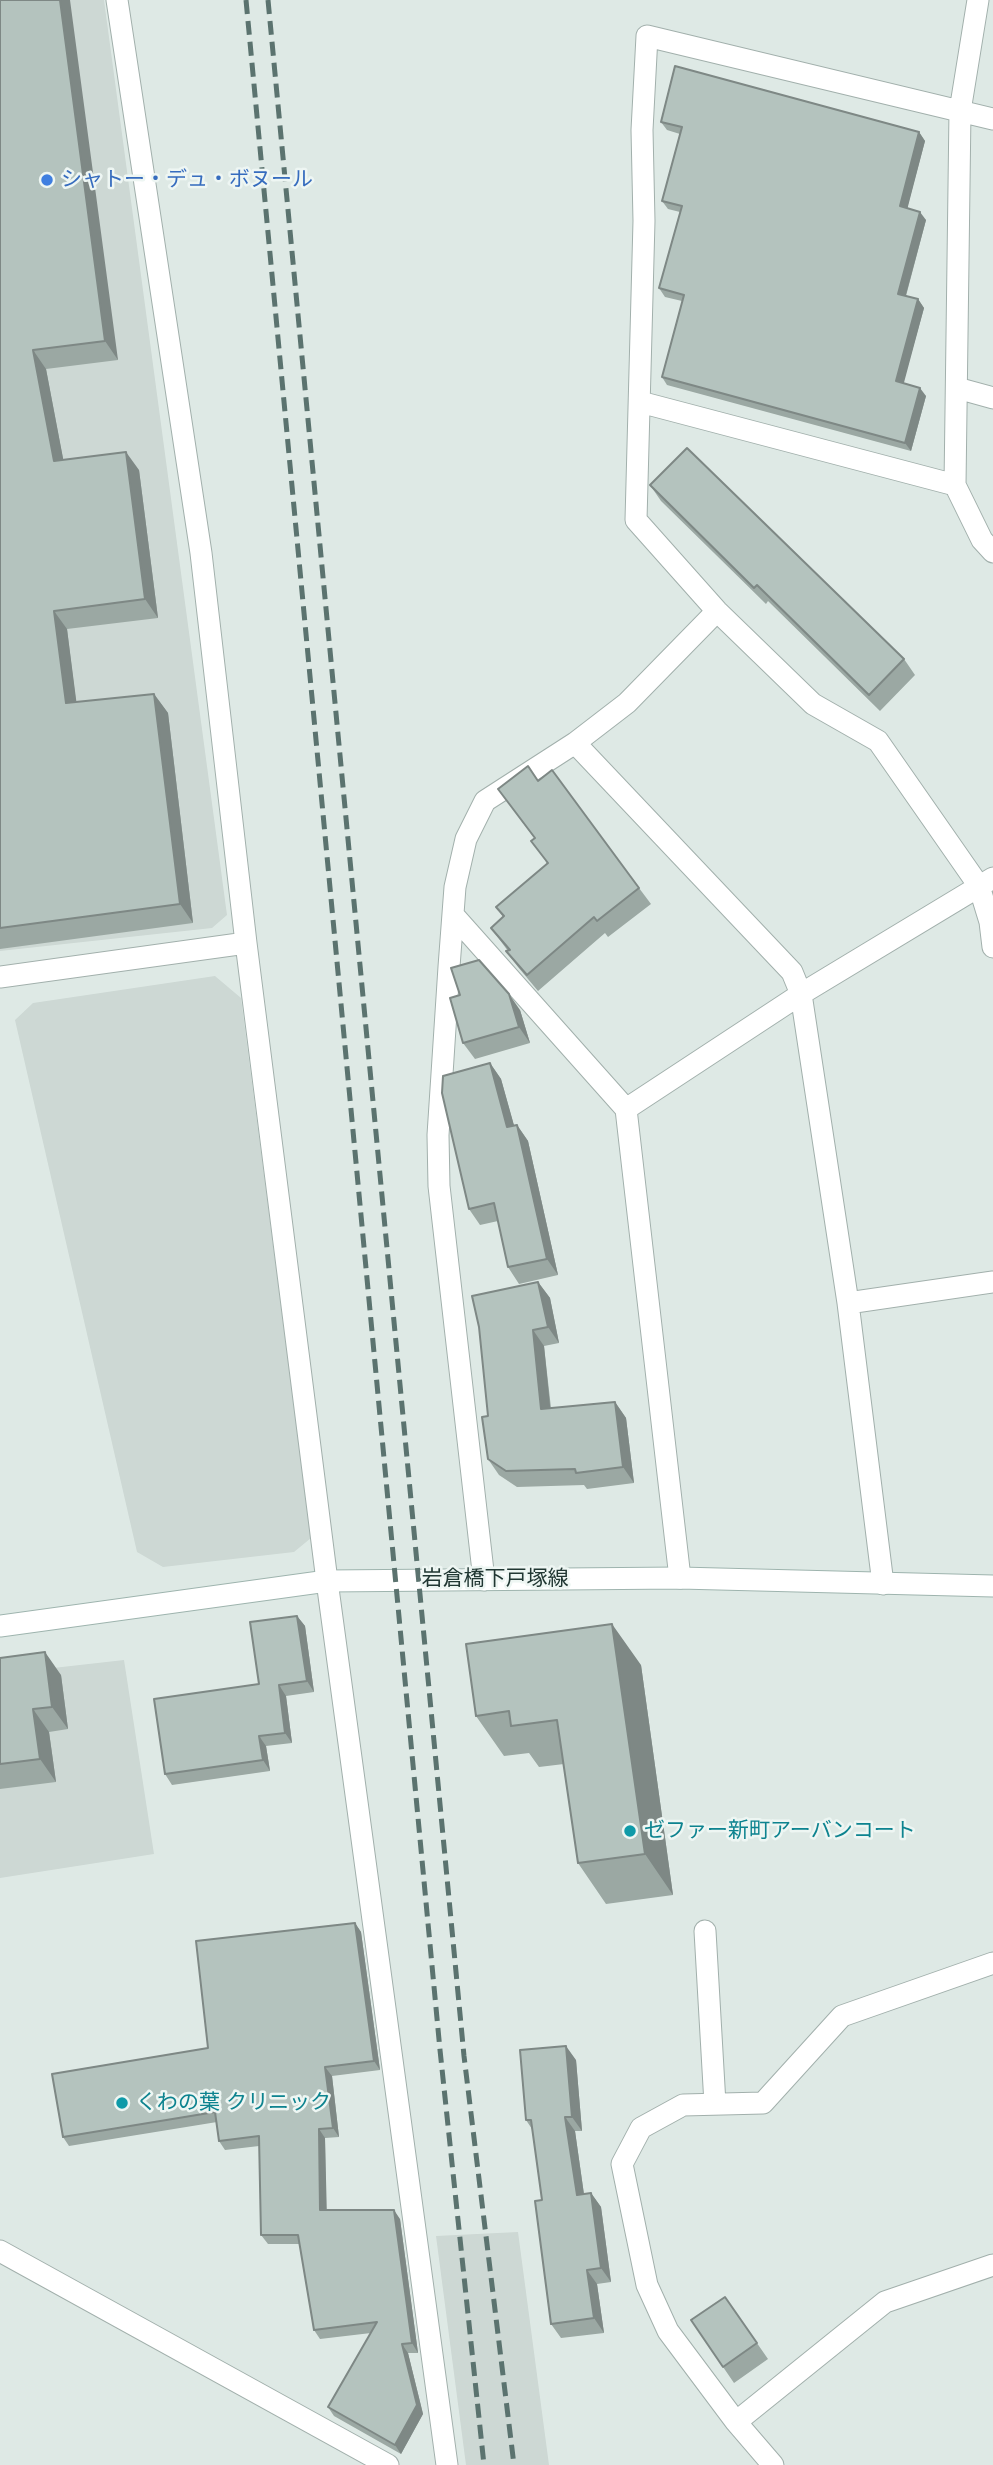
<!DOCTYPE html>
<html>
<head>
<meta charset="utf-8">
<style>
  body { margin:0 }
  canvas { display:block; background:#dee9e5 }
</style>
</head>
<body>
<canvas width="993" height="2465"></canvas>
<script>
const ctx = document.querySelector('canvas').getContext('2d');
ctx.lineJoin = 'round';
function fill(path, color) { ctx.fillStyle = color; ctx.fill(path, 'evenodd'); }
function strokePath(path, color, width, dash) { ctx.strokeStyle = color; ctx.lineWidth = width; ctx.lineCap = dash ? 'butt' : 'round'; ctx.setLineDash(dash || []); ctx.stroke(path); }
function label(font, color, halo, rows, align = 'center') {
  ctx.font = font + ' Inter,"Noto Sans JP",sans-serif'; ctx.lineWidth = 5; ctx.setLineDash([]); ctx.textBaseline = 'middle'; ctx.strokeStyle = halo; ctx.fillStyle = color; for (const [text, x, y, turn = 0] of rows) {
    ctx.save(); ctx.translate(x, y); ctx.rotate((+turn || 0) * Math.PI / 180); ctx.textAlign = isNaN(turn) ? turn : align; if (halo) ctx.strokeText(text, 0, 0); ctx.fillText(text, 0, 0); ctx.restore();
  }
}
fill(new Path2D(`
  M 0,0 L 104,0 L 227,915 L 212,928 L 0,951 Z
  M 215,976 L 241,998 L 311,1538 L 294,1552 L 163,1567 L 137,1552 L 15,1020 L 33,1003 Z
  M 124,1660 L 154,1854 L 0,1878 L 0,1674 Z
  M 518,2232 L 549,2465 L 466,2465 L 436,2236 Z`), '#cdd8d4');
const street = new Path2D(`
  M 117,0 L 201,553 L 246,943 L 327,1581 L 447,2465
  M 978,0 L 960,111 L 955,485 L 982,540 L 993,552
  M 993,119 L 647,36 L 642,130 L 644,221 L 636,520 L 717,611 L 813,704 L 878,741 L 979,886 L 990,922 L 993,947
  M 957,388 L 993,398
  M 640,402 L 955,485
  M 575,743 L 792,972 L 801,994 L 848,1303 L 883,1584
  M 455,917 L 626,1109 L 680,1578
  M 0,977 L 246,943
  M 626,1109 L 801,994 L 993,878
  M 848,1303 L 993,1282
  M 484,1580 L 439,1186 L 438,1135 L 449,967 L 455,887 L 466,839 L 485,801 L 575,743 L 627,703 L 717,611
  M 705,1931 L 715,2104
  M 0,2251 L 388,2465
  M 736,2422 L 885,2302 L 993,2265
  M 773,2465 L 736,2422 L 668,2331 L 647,2285 L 622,2164 L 641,2128 L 683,2105 L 763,2103 L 842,2016 L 993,1963`);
const secondary = new Path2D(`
  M 0,1626 L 327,1581 L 680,1578 L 993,1586`);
strokePath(street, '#a2b0ac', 23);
strokePath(secondary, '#9eb4ae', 23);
strokePath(street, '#fff', 21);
strokePath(secondary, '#fff', 21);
strokePath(new Path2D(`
  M 246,0 L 440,2050 L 484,2465
  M 268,0 L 464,2056 L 514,2465`), '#5b736f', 5, [14, 7]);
fill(new Path2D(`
  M 0,0 L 118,360 L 46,369 L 63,459 L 139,470 L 158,618 L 67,629 L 76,702 L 154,694 L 168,713 L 193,923 L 0,949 Z
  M 661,122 L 919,132 L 925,141 L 907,208 L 926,220 L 906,296 L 918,299 L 924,308 L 903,383 L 926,396 L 911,451 L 667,385 L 662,377 L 682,301 L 665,297 L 659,288 L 680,212 L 668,209 L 662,201 L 680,134 L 667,130 Z
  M 650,485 L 904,659 L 915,675 L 880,711 L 768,601 L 766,604 L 661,501 Z
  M 538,781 L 639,888 L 651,904 L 608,937 L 605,933 L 538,991 L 518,967 L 506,951 L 508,951 L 491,928 L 503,917 L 496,907 L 547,864 L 535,839 L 498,789 Z
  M 520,1010 L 530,1043 L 475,1059 L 463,1043 Z
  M 490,1063 L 501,1079 L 514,1126 L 517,1125 L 528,1141 L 558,1275 L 519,1284 L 508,1267 L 498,1221 L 480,1225 L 469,1209 Z
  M 538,1282 L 550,1298 L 559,1343 L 544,1346 L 551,1408 L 615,1402 L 626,1418 L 634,1483 L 587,1489 L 584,1485 L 517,1487 L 499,1475 L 488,1459 L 488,1416 Z
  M 297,1616 L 305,1626 L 314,1692 L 286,1696 L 292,1743 L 266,1746 L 270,1771 L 172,1785 L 165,1774 L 259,1684 Z
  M 0,1658 L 61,1675 L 68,1729 L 49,1732 L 56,1782 L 0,1789 Z
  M 641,1665 L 673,1895 L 606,1904 L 578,1863 L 564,1764 L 539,1767 L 529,1753 L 504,1756 L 476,1716 Z
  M 355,1923 L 361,1932 L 380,2070 L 332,2076 L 339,2137 L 325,2138 L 326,2210 L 400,2219 L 418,2353 L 408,2353 L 423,2414 L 401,2454 L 334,2416 L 328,2407 L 371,2333 L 320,2339 L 314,2330 L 300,2244 L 268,2244 L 261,2235 L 259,2146 L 225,2150 L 219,2141 L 217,2122 L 69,2146 L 63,2137 L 208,2048 Z
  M 576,2060 L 582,2131 L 575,2131 L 584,2194 L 591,2193 L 601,2207 L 611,2282 L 597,2284 L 604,2333 L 561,2338 L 551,2324 L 542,2200 L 532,2129 L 526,2120 Z
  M 725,2297 L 768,2359 L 734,2383 L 691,2320 Z`), '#9ba8a3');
fill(new Path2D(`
  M 60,0 L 70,0 L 118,360 L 105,341 Z
  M 919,132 L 925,141 L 906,214 L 900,206 Z
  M 920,212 L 926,220 L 904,302 L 898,294 Z
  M 918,299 L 924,308 L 902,390 L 896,381 Z
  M 33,350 L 46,369 L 67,479 L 54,461 Z
  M 920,388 L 926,396 L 911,451 L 905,443 Z
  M 126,452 L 139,470 L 158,618 L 145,599 Z
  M 54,611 L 67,629 L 79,722 L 66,703 Z
  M 154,694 L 168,713 L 193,923 L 180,904 Z
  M 509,994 L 520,1010 L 530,1043 L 519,1027 Z
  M 490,1063 L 501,1079 L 519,1143 L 507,1127 Z
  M 517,1125 L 528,1141 L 558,1275 L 547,1259 Z
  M 538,1282 L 550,1298 L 559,1343 L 548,1327 Z
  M 533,1330 L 544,1346 L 552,1425 L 541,1409 Z
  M 615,1402 L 626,1418 L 634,1483 L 623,1467 Z
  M 297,1616 L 305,1626 L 314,1692 L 307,1681 Z
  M 612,1624 L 641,1665 L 673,1895 L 645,1854 Z
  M 45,1652 L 61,1675 L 68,1729 L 52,1707 Z
  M 279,1685 L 286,1696 L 292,1743 L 285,1733 Z
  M 33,1709 L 49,1732 L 56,1782 L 40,1759 Z
  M 259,1736 L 266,1746 L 270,1771 L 263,1760 Z
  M 355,1923 L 361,1932 L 380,2070 L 374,2061 Z
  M 566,2046 L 576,2060 L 582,2131 L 572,2117 Z
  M 325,2067 L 332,2076 L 339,2137 L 333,2128 Z
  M 565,2117 L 575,2131 L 586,2209 L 577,2195 Z
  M 319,2129 L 325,2138 L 327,2219 L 320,2210 Z
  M 591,2193 L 601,2207 L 611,2282 L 601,2268 Z
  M 394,2210 L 400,2219 L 418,2353 L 412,2343 Z
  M 587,2270 L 597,2284 L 604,2333 L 594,2318 Z
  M 402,2344 L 408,2353 L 423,2414 L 401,2454 L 395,2445 Z`), '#7e8885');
const building = new Path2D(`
  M 0,0 L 60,0 L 105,341 L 33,350 L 54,461 L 126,452 L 145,599 L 54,611 L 66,703 L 154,694 L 180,904 L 0,928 Z
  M 675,66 L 919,132 L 900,206 L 920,212 L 898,294 L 918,299 L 896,381 L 920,388 L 905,443 L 662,377 L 684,295 L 659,288 L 682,206 L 662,201 L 682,127 L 661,122 Z
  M 687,448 L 904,659 L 869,695 L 757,585 L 754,588 L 650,485 Z
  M 528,766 L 538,781 L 552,770 L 639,888 L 597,921 L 594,917 L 527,975 L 506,951 L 510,950 L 491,928 L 504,916 L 496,907 L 548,863 L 531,841 L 535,838 L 498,789 Z
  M 479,960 L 509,994 L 519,1027 L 463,1043 L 450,998 L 460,995 L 451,968 Z
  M 490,1063 L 507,1127 L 517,1125 L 547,1259 L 508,1267 L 494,1203 L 469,1209 L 442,1093 L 443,1076 Z
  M 538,1282 L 548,1327 L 533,1330 L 541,1409 L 615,1402 L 623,1467 L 576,1473 L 575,1469 L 506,1471 L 488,1459 L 482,1417 L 488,1416 L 479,1327 L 472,1296 Z
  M 297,1616 L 307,1681 L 279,1685 L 285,1733 L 259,1736 L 263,1760 L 165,1774 L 154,1699 L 259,1684 L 250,1622 Z
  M 612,1624 L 645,1854 L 578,1863 L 557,1720 L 511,1726 L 509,1711 L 476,1716 L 466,1644 Z
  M 45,1652 L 52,1707 L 33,1709 L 40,1759 L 0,1764 L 0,1658 Z
  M 355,1923 L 374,2061 L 325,2067 L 333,2128 L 319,2129 L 320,2210 L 394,2210 L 412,2343 L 402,2344 L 417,2405 L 395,2445 L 328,2407 L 377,2322 L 314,2330 L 298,2235 L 261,2235 L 259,2136 L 219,2141 L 215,2112 L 63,2137 L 52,2074 L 208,2048 L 196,1941 Z
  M 566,2046 L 572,2117 L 565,2117 L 577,2195 L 591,2193 L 601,2268 L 587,2270 L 594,2318 L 551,2324 L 535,2201 L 542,2200 L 531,2120 L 526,2120 L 520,2050 Z
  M 725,2297 L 757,2343 L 723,2367 L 691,2320 Z`);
fill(building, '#b4c3be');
strokePath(building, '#7e8885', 2);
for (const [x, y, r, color] of [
  [47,180,7,"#3f7fe0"],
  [630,1831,7,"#0f9aa8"],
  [122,2103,7,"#0f9aa8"]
]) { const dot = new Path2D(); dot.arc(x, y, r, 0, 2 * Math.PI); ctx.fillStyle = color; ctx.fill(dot); strokePath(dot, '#eef6f3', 2.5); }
label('21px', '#366cbe', '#eef6f3', [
  ["シャトー・デュ・ボヌール",61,180]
], 'left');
label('21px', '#213733', '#eef6f3', [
  ["岩倉橋下戸塚線",495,1579]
]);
label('21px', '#0d838f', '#eef6f3', [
  ["ゼファー新町アーバンコート",644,1831],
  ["くわの葉 クリニック",136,2103]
], 'left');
</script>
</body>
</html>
